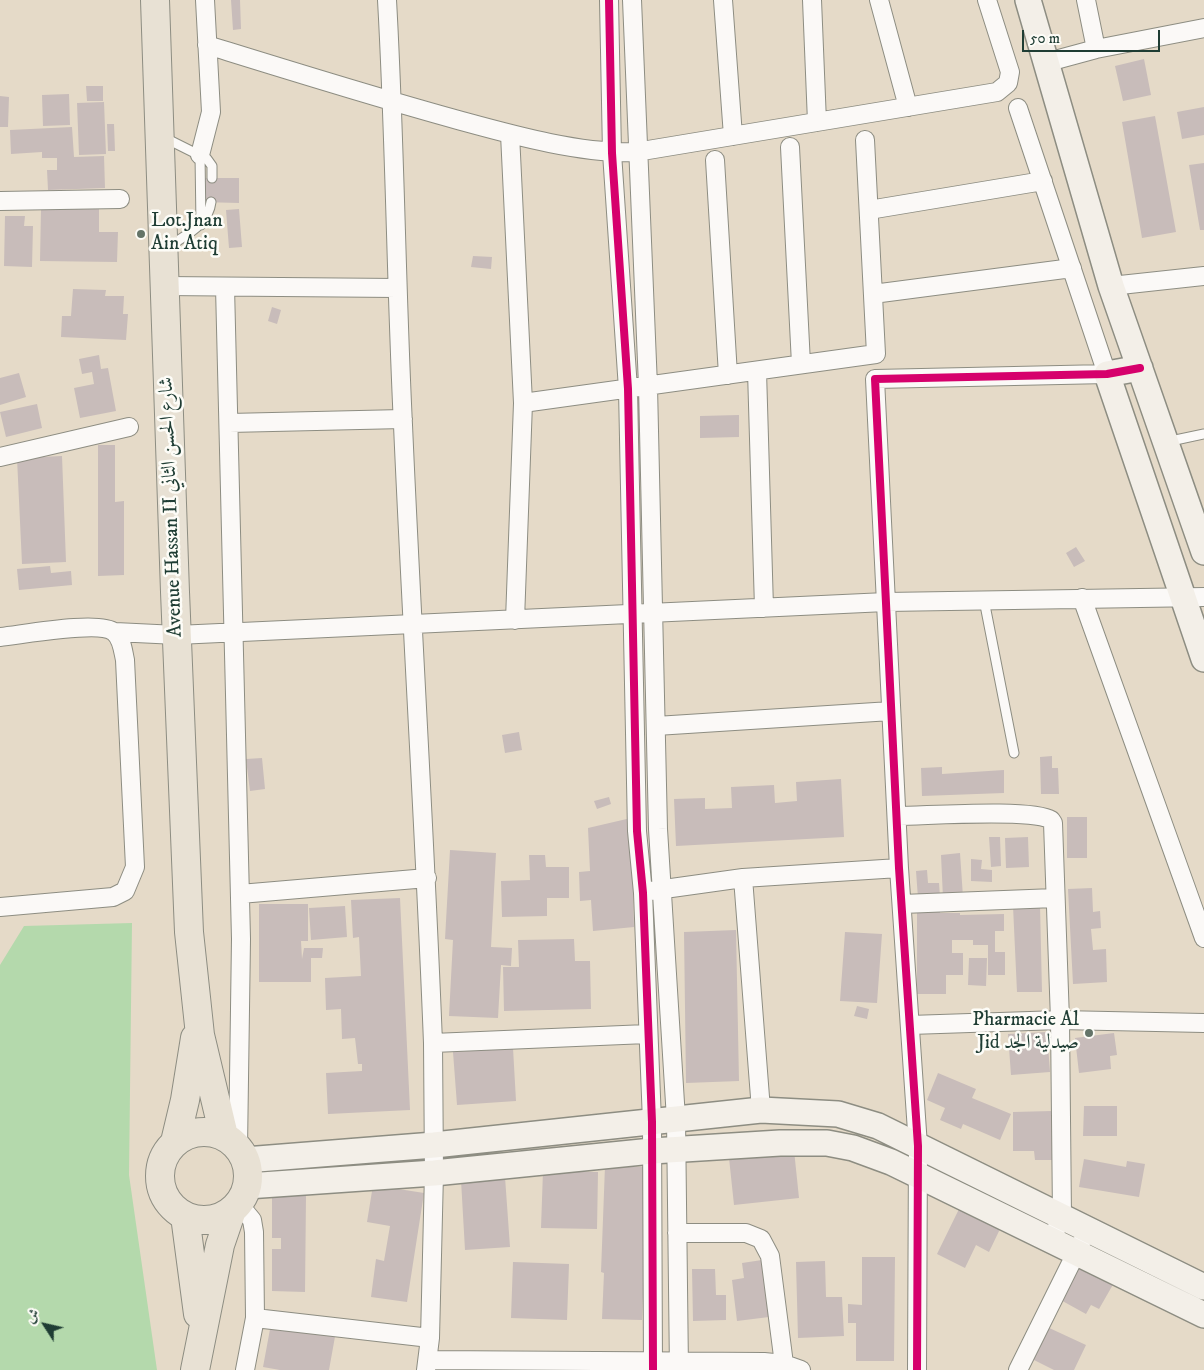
<!DOCTYPE html>
<html>
<head>
<meta charset="utf-8">
<style>
  body { margin:0 }
  #map { position:relative; width:1204px; height:1370px; overflow:hidden; background:#e5dac8; font-family:"IM FELL DW Pica",Amiri,serif }
  canvas { display:block }
  .north { position:absolute; left:20px; top:1300px; width:50px; height:50px; -webkit-text-stroke:4px #fdfcf7; paint-order:stroke; rotate:305deg; font-size:14px; font-weight:700; line-height:20px; text-align:center; color:#1f3d34 }
  .north::after { content:''; display:block; margin:auto; width:18px; height:22px; background:#1f3d34; clip-path:polygon(50% 0,100% 100%,50% 72%,0 100%) }
  .scale { position:absolute; left:1022px; top:30px; width:138px; height:22px; box-sizing:border-box; border:2px solid #1f3d34; border-top:0; padding-left:6px; font-size:15px; line-height:18px; white-space:nowrap; color:#1f3d34; -webkit-text-stroke:4px #fdfcf7; paint-order:stroke }
</style>
</head>
<body>
<div id="map">
<canvas width="1204" height="1370"></canvas>
<div class="north">ش</div>
<div class="scale">50 m</div>
</div>
<script>
const ctx = document.querySelector('canvas').getContext('2d');
ctx.lineJoin = 'round';
function fill(path, color) { ctx.fillStyle = color; ctx.fill(path, 'evenodd'); }
function strokePath(path, color, width, dash) { ctx.strokeStyle = color; ctx.lineWidth = width; ctx.lineCap = dash ? 'butt' : 'round'; ctx.setLineDash(dash || []); ctx.stroke(path); }
function label(font, color, halo, rows, align = 'center') {
  ctx.font = font + ' "IM FELL DW Pica",Amiri,serif'; ctx.lineWidth = 5; ctx.setLineDash([]); ctx.textBaseline = 'middle'; ctx.strokeStyle = halo; ctx.fillStyle = color; for (const [text, x, y, turn = 0] of rows) {
    ctx.save(); ctx.translate(x, y); ctx.rotate((+turn || 0) * Math.PI / 180); ctx.textAlign = isNaN(turn) ? turn : align; if (halo) ctx.strokeText(text, 0, 0); ctx.fillText(text, 0, 0); ctx.restore();
  }
}
fill(new Path2D(`
  M 132,923 L 129,1175 L 157,1370 L 0,1370 L 0,965 L 24,926 Z`), '#b4d9ac');
fill(new Path2D(`
  M 231,0 L 240,0 L 241,29 L 233,30 Z
  M 1144,59 L 1151,95 L 1123,101 L 1115,66 Z
  M 86,86 L 103,86 L 103,101 L 87,101 Z
  M 69,94 L 70,125 L 43,126 L 42,95 Z
  M 0,96 L 9,97 L 8,127 L 0,127 Z
  M 104,102 L 106,154 L 79,155 L 77,103 Z
  M 1204,107 L 1204,135 L 1182,139 L 1177,112 Z
  M 1155,116 L 1176,232 L 1142,238 L 1122,122 Z
  M 107,124 L 114,124 L 115,151 L 108,151 Z
  M 72,127 L 74,157 L 104,156 L 105,188 L 48,190 L 47,170 L 57,170 L 57,158 L 42,158 L 42,152 L 11,154 L 10,130 Z
  M 1204,163 L 1204,230 L 1200,230 L 1189,165 Z
  M 202,178 L 239,178 L 239,203 L 201,202 Z
  M 55,208 L 99,208 L 99,232 L 118,232 L 117,262 L 40,261 L 41,209 Z
  M 239,209 L 242,247 L 229,248 L 226,210 Z
  M 5,216 L 25,216 L 24,226 L 33,226 L 32,267 L 4,266 Z
  M 473,256 L 492,257 L 491,269 L 471,267 Z
  M 73,289 L 106,290 L 105,296 L 124,296 L 123,314 L 128,314 L 126,340 L 61,337 L 62,316 L 71,316 Z
  M 272,307 L 281,310 L 277,324 L 268,321 Z
  M 99,355 L 101,369 L 108,368 L 116,411 L 80,418 L 74,388 L 94,384 L 92,372 L 82,374 L 79,359 Z
  M 19,373 L 26,397 L 0,405 L 0,378 Z
  M 37,404 L 42,428 L 6,437 L 0,412 Z
  M 739,415 L 739,437 L 700,438 L 700,416 Z
  M 98,445 L 115,445 L 115,502 L 124,501 L 124,575 L 98,576 Z
  M 62,456 L 66,562 L 22,564 L 17,458 Z
  M 1076,547 L 1085,561 L 1074,567 L 1066,553 Z
  M 50,566 L 51,573 L 71,571 L 72,585 L 19,590 L 17,569 Z
  M 519,732 L 522,750 L 505,753 L 502,735 Z
  M 1052,756 L 1052,768 L 1058,768 L 1059,794 L 1041,794 L 1040,757 Z
  M 262,758 L 265,789 L 250,791 L 246,759 Z
  M 942,767 L 942,774 L 1004,770 L 1004,793 L 922,796 L 921,768 Z
  M 841,779 L 844,837 L 676,846 L 674,799 L 705,798 L 705,809 L 732,808 L 731,787 L 774,785 L 775,803 L 797,801 L 796,782 Z
  M 609,797 L 611,804 L 597,809 L 594,801 Z
  M 1067,817 L 1087,817 L 1087,858 L 1067,858 Z
  M 631,818 L 634,927 L 593,931 L 591,900 L 580,901 L 579,872 L 590,871 L 588,828 Z
  M 989,837 L 1000,837 L 1001,866 L 991,867 Z
  M 1028,837 L 1029,867 L 1006,868 L 1005,838 Z
  M 450,850 L 496,853 L 491,947 L 512,948 L 511,966 L 501,965 L 498,1018 L 449,1016 L 453,940 L 445,939 Z
  M 960,853 L 963,897 L 943,898 L 941,855 Z
  M 529,855 L 545,855 L 546,867 L 569,867 L 569,898 L 547,898 L 547,916 L 502,917 L 501,881 L 530,880 Z
  M 971,859 L 982,860 L 981,869 L 992,870 L 992,882 L 971,881 Z
  M 927,870 L 928,883 L 939,883 L 940,897 L 918,898 L 916,871 Z
  M 1092,888 L 1093,912 L 1100,911 L 1101,928 L 1091,929 L 1093,950 L 1106,949 L 1107,982 L 1073,984 L 1068,889 Z
  M 400,898 L 410,1110 L 328,1114 L 326,1073 L 362,1071 L 362,1064 L 358,1064 L 355,1038 L 342,1039 L 341,1009 L 326,1010 L 325,978 L 361,976 L 359,937 L 353,938 L 351,900 Z
  M 259,904 L 308,904 L 308,941 L 301,941 L 302,959 L 304,948 L 323,948 L 322,958 L 311,958 L 311,982 L 259,982 Z
  M 1040,905 L 1042,992 L 1017,992 L 1013,906 Z
  M 345,906 L 347,937 L 311,940 L 309,908 Z
  M 917,909 L 940,909 L 940,913 L 960,913 L 960,915 L 1004,914 L 1004,931 L 995,931 L 995,952 L 1005,952 L 1005,975 L 988,975 L 988,945 L 973,945 L 973,940 L 952,940 L 952,953 L 963,953 L 963,975 L 946,975 L 946,994 L 917,994 Z
  M 736,930 L 739,1081 L 686,1083 L 684,932 Z
  M 845,932 L 882,934 L 877,1003 L 840,1001 Z
  M 574,939 L 575,961 L 590,961 L 591,1009 L 504,1011 L 503,967 L 519,967 L 518,940 Z
  M 969,958 L 987,958 L 986,986 L 968,985 Z
  M 857,1006 L 869,1009 L 867,1019 L 854,1016 Z
  M 1047,1032 L 1050,1072 L 1011,1075 L 1008,1034 Z
  M 1114,1033 L 1117,1055 L 1110,1056 L 1111,1069 L 1079,1073 L 1075,1038 Z
  M 513,1048 L 516,1101 L 457,1105 L 453,1052 Z
  M 938,1073 L 976,1089 L 972,1098 L 1011,1114 L 1000,1140 L 963,1124 L 961,1129 L 940,1120 L 945,1108 L 927,1100 Z
  M 1084,1106 L 1117,1106 L 1117,1136 L 1083,1136 Z
  M 1052,1111 L 1053,1160 L 1035,1160 L 1034,1151 L 1013,1151 L 1013,1112 Z
  M 794,1150 L 799,1198 L 734,1205 L 729,1158 Z
  M 1084,1159 L 1126,1167 L 1127,1161 L 1145,1164 L 1139,1197 L 1079,1187 Z
  M 605,1166 L 648,1167 L 642,1320 L 602,1319 L 604,1273 L 601,1272 Z
  M 543,1171 L 598,1172 L 597,1229 L 541,1228 Z
  M 505,1177 L 510,1247 L 465,1250 L 461,1180 Z
  M 373,1185 L 424,1193 L 407,1302 L 371,1297 L 376,1259 L 384,1261 L 390,1226 L 367,1222 Z
  M 272,1196 L 306,1196 L 305,1292 L 272,1291 L 272,1249 L 281,1249 L 281,1238 L 272,1238 Z
  M 959,1209 L 1000,1229 L 989,1252 L 976,1245 L 965,1268 L 937,1254 Z
  M 862,1257 L 895,1257 L 894,1361 L 856,1361 L 856,1323 L 848,1323 L 848,1304 L 862,1305 Z
  M 762,1260 L 769,1317 L 737,1321 L 732,1280 L 744,1278 L 742,1263 Z
  M 1079,1260 L 1115,1281 L 1099,1309 L 1091,1305 L 1086,1314 L 1057,1298 Z
  M 825,1261 L 826,1297 L 842,1297 L 844,1336 L 798,1338 L 796,1262 Z
  M 513,1262 L 569,1264 L 567,1320 L 511,1318 Z
  M 692,1269 L 715,1269 L 716,1295 L 726,1295 L 726,1320 L 693,1321 Z
  M 271,1324 L 336,1331 L 329,1370 L 280,1370 L 263,1367 Z
  M 1045,1326 L 1086,1345 L 1074,1370 L 1054,1370 L 1030,1358 Z`), '#c8bcba');
const lane = new Path2D(`
  M 163,137 L 207,159 L 212,166 L 212,178
  M 200,155 L 201,225
  M 167,248 C 185,235 208,226 211,202
  M 1166,442 L 1204,434
  M 984,600 L 1014,753`);
const street = new Path2D(`
  M 387,0 C 395,141 396,283 403,425 C 412,631 425,837 433,1043
  M 609,0 L 612,153 L 628,389 L 637,831 L 643,893 L 652,1122 L 653,1370
  M 632,0 L 648,386 L 658,829 L 676,1119 L 679,1370
  M 723,0 L 733,136
  M 812,0 L 817,122
  M 879,0 L 908,107
  M 1086,0 L 1096,49
  M 207,45 C 291,71 374,97 458,120 C 513,135 580,154 636,152 L 997,92 L 1008,83 L 1010,72 L 987,0
  M 1048,62 L 1096,49 L 1204,28
  M 510,134 L 523,403 L 876,354 L 865,140
  M 790,147 L 801,364
  M 200,155 L 211,112 L 205,0
  M 715,160 L 728,375
  M 0,201 L 120,199
  M 869,210 L 1043,181
  M 164,286 L 397,288
  M 1111,286 L 1204,276
  M 225,287 L 241,939 L 238,1148
  M 873,294 L 1072,268
  M 757,371 L 764,608
  M 229,423 L 403,419
  M 0,457 L 129,427
  M 1082,598 L 1204,938
  M 515,620 L 523,403
  M 115,632 L 177,635 L 886,602 L 1204,597
  M 0,637 C 21,635 99,620 114,632 C 122,638 123,651 125,660 L 135,867 L 125,891 L 113,897 L 0,907
  M 656,726 L 891,711
  M 898,816 C 926,816 1032,808 1051,820 L 1053,823 L 1060,1020 L 1062,1217 L 1051,1240
  M 743,878 L 761,1110
  M 650,891 L 743,878 L 899,868
  M 240,894 L 427,878
  M 902,904 L 1055,898
  M 910,1025 L 1060,1020 L 1204,1023
  M 238,1203 L 252,1220 L 254,1232 L 255,1318 L 245,1370
  M 677,1233 L 746,1233 L 761,1239 L 770,1256 L 784,1364
  M 255,1318 L 430,1338
  M 428,1360 L 764,1362 L 784,1364 L 801,1370
  M 426,1370 L 430,1338 L 434,1173 L 433,1043 L 647,1034
  M 917,1370 L 918,1146 L 899,868 L 875,379 L 1107,374 L 1018,108
  M 1018,1370 L 1081,1243`);
const secondary = new Path2D(`
  M 1028,0 L 1111,286 L 1204,552
  M 1140,368 L 1107,374 L 1204,659
  M 245,1160 L 434,1145 L 761,1110 L 838,1114 L 878,1126 L 1204,1287
  M 247,1186 L 434,1173 L 652,1151 L 780,1143 L 827,1143 L 853,1148 L 891,1162 L 1204,1315`);
const primary = new Path2D(`
  M 155,0 L 175,592 L 189,932 L 200,1035 L 224,1136
  M160 1176a44 44 0 1 1 88 0a44 44 0 1 1-88 0Z
  M 175,1142 L 185,1100 L 195,1038
  M 185,1216 L 198,1314
  M 195,1370 L 220,1245 L 232,1210`);
strokePath(lane, '#8d8d82', 11);
strokePath(street, '#8d8d82', 20);
strokePath(secondary, '#8d8d82', 28);
strokePath(primary, '#8d8d82', 30);
strokePath(lane, '#fbf9f7', 9);
strokePath(street, '#fbf9f7', 18);
strokePath(secondary, '#f3efe8', 25);
strokePath(primary, '#e8e1d4', 28);
strokePath(new Path2D(`
  M 609,0 L 612,153 L 628,389 L 637,831 L 643,893 L 652,1122 L 653,1370
  M 917,1370 L 918,1146 L 899,868 L 875,379 L 1107,374 L 1140,368`), '#d6006c', 8);
for (const [x, y, r, color] of [
  [141,234,5,"#647468"],
  [1089,1033,5,"#647468"]
]) { const dot = new Path2D(); dot.arc(x, y, r, 0, 2 * Math.PI); ctx.fillStyle = color; ctx.fill(dot); strokePath(dot, '#fdfcf7', 2); }
label('20px', '#1f3d34', '#fdfcf7', [
  ["Lot.Jnan",151,222],
  ["Ain Atiq",151,245],
  ["Pharmacie Al",1079,1021,"right"],
  ["Jid صيدلية الجد",1079,1044,"right"]
], 'left');
label('20px', '#1f3d34', '#fdfcf7', [
  ["Avenue Hassan II شارع الحسن الثاني",172,507,-92]
]);
</script>
</body>
</html>
